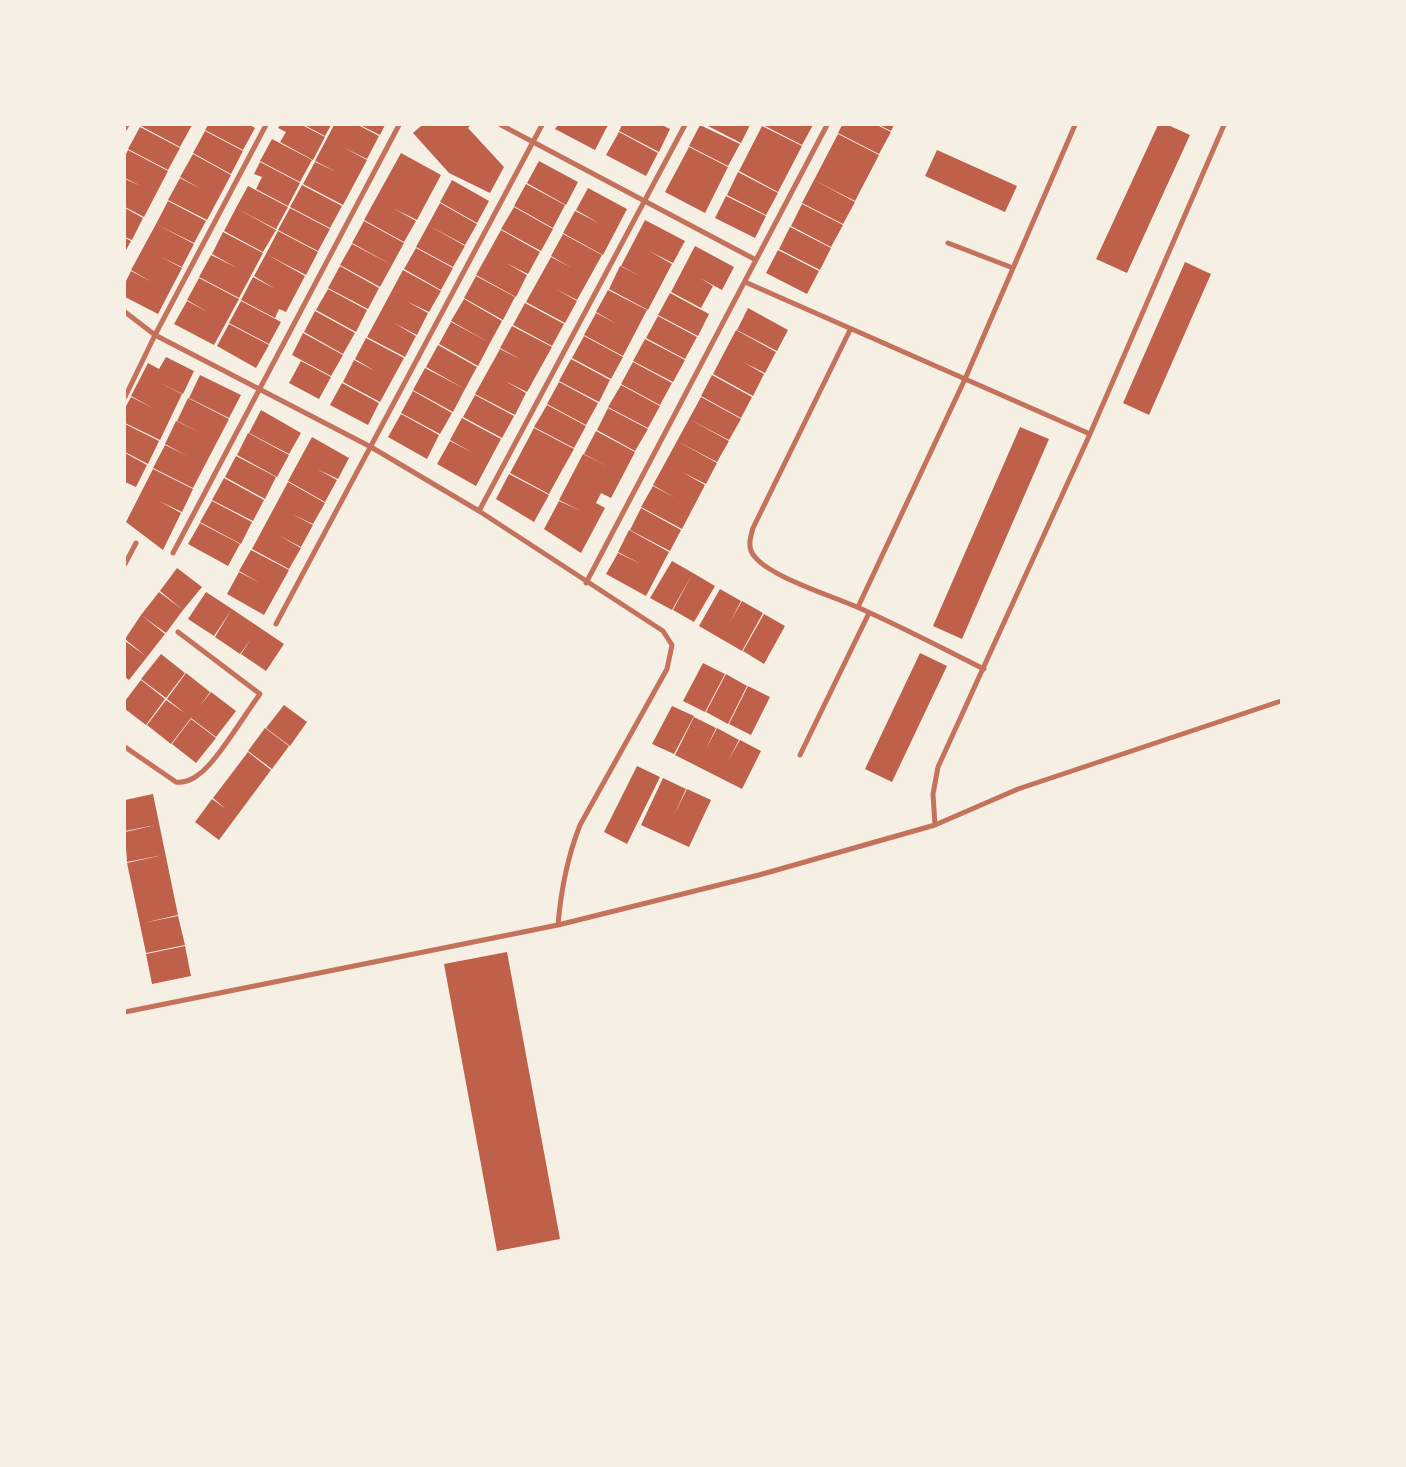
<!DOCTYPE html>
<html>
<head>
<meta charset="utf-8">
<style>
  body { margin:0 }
  #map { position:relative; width:1406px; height:1467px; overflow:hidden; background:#f6efe4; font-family:"Nunito Sans",sans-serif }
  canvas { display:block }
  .frame { position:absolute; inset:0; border:126px solid #f6efe4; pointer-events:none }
</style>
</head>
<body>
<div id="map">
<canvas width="1406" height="1467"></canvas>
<div class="frame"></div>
</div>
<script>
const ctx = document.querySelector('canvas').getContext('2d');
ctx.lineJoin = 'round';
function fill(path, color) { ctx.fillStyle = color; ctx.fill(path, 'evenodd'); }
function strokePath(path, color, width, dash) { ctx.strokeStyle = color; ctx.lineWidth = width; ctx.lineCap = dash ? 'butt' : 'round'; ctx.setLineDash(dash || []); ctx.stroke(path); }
fill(new Path2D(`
  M 139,125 L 192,125 L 180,147 Z
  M 208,125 L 250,125 L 255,128 L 243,150 L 205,130 Z
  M 280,125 L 302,125 L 325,137 L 313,160 L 280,142 L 286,132 L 278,128 Z
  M 304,125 L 331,125 L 325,136 Z
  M 334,125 L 358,125 L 379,136 L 367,159 L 343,147 L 367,160 L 343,205 L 303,184 L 315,162 L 337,172 L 315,161 Z
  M 360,125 L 385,125 L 380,135 Z
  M 422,125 L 471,125 L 468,128 L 504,167 L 490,193 L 449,173 L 413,133 Z
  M 558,125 L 608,125 L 595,150 L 555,129 Z
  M 622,125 L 662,125 L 670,129 L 659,152 L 619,131 Z
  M 700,125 L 740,144 L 728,166 L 689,146 Z
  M 706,125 L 750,125 L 741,143 Z
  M 763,125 L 813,125 L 802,145 Z
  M 842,125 L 877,125 L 891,132 L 879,154 L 838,133 Z
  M 879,125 L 894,125 L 891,131 Z
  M 1158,125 L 1168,125 L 1190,135 L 1127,273 L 1096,259 Z
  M 762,126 L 802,146 L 778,192 L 739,171 Z
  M 140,127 L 180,148 L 168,170 L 128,149 Z
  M 205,131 L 243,151 L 231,174 L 193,153 Z
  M 619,132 L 658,153 L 646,176 L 606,155 Z
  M 838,134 L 879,155 L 867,178 L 845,167 L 867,178 L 855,201 L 814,180 Z
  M 272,139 L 312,160 L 300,182 L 260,161 Z
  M 689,147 L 728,167 L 705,213 L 665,192 Z
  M 128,150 L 168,171 L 144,217 L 125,207 L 125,179 L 141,186 L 125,178 L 125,156 Z
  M 937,150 L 1017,186 L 1005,212 L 925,176 Z
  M 401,153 L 441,175 L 417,220 L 393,208 L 416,221 L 404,242 L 364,220 Z
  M 193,154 L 231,175 L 207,220 L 168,200 L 180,178 L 201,189 L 180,177 Z
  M 539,161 L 578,182 L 566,205 L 527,183 Z
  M 260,162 L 300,183 L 288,206 L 256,189 L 262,177 L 254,174 Z
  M 738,172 L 778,193 L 766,215 L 727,195 Z
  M 452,180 L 489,201 L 477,223 L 440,202 Z
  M 814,180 L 855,202 L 843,224 L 802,203 Z
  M 526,184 L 565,205 L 553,228 L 514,206 Z
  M 302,185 L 342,206 L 330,228 L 290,207 Z
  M 248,186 L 288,207 L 276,229 L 236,208 Z
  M 588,188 L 627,209 L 603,255 L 563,233 L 575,211 L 599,223 L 576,210 Z
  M 726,196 L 766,216 L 755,238 L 715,218 Z
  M 168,201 L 206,221 L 194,243 L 156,224 Z
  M 440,203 L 477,224 L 465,245 L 428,225 Z
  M 802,204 L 843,225 L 831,247 L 791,226 Z
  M 514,207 L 553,229 L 541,251 L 501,229 Z
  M 125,208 L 143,218 L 132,240 L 125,237 Z
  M 236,208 L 276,230 L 263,252 L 224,231 Z
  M 290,208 L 330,229 L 318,251 L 278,230 Z
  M 645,220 L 685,241 L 673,263 L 649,251 L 672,264 L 648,310 L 609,289 L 620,266 L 644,278 L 621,266 Z
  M 364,221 L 404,243 L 392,265 L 352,243 Z
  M 156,224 L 194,244 L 182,267 L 161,257 L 182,268 L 158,314 L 125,297 L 125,283 L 131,271 L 152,282 L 131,270 Z
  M 428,225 L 465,246 L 453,267 L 416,247 Z
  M 790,227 L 831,248 L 820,270 L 779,249 Z
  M 501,230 L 540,252 L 528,274 L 506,263 L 527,275 L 516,297 L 476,275 Z
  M 278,231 L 318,252 L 306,275 L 266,254 Z
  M 223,232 L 263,253 L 239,298 L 199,277 L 211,255 L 237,268 L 212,254 Z
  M 563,234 L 602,255 L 577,300 L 556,289 L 577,301 L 565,323 L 526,302 L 551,257 L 572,268 L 551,256 Z
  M 125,238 L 131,241 L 125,252 Z
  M 352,244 L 392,265 L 380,287 L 340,265 Z
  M 695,246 L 734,267 L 722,290 L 700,278 L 713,286 L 701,308 L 671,292 Z
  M 416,248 L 453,268 L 441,290 L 404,269 Z
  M 778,250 L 819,271 L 807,294 L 766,273 Z
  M 266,254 L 305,276 L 286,312 L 279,309 L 275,318 L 241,300 L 253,277 L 275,289 L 254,276 Z
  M 1185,262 L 1211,274 L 1149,415 L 1123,403 Z
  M 340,266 L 379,288 L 368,309 L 328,288 Z
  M 403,270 L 441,291 L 429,312 L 406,301 L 428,313 L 417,335 L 394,323 L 416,336 L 405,357 L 367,337 Z
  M 476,276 L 515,297 L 503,320 L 464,298 Z
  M 199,278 L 239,299 L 214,345 L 174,324 L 187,301 L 208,312 L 187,300 Z
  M 328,289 L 367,310 L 356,332 L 316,310 Z
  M 608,290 L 647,310 L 623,356 L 584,335 L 596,313 L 617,324 L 596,312 Z
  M 670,293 L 709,314 L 698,336 L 658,315 Z
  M 464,299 L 502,321 L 490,343 L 451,321 Z
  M 241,301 L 281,322 L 269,344 L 229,323 Z
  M 525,303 L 564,324 L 552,346 L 513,325 Z
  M 748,308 L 788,330 L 777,351 L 737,330 Z
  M 315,311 L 355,333 L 343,354 L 304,332 Z
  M 658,316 L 697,337 L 685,359 L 646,338 Z
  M 451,322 L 490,343 L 478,366 L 439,344 Z
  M 229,324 L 269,345 L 256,368 L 217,346 Z
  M 512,326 L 552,347 L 527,392 L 505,381 L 526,393 L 515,415 L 475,394 L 500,349 L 522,360 L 500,348 Z
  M 736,330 L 776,352 L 765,373 L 743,362 L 764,374 L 753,396 L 713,374 Z
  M 303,333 L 343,355 L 331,376 L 292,355 Z
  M 584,336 L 623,357 L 611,379 L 572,358 Z
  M 366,338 L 404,358 L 380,402 L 343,382 L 354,360 L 375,371 L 355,359 Z
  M 645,339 L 685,360 L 673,382 L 633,361 Z
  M 438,345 L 477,367 L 465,389 L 426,367 Z
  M 166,357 L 194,371 L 183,394 L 158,382 L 182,394 L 160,440 L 125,423 L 125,408 L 131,397 L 153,408 L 131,396 L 148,363 L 159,369 Z
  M 571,359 L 610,380 L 599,402 L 559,381 Z
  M 301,361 L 331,377 L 319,399 L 289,383 Z
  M 633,362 L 672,383 L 660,405 L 621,384 Z
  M 425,368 L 465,389 L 453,412 L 413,390 Z
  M 200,375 L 241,395 L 229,418 L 189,398 Z
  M 712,375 L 752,397 L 741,418 L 701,396 Z
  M 559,382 L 598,403 L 586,425 L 547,404 Z
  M 342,383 L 379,403 L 368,425 L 330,405 Z
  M 621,385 L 660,406 L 648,428 L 608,407 Z
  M 413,391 L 452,413 L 440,434 L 401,413 Z
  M 475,395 L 514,416 L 502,438 L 463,417 Z
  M 701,397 L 741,419 L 729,440 L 689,419 Z
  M 188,398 L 229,419 L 193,488 L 153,468 L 165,445 L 187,456 L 165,444 L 176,421 L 201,433 L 177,421 Z
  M 547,405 L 586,426 L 574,448 L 534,427 Z
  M 608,408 L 648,429 L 635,451 L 597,430 Z
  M 261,410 L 301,433 L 289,454 L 249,433 Z
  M 401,414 L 439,435 L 427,459 L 388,437 Z
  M 462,418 L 501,439 L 476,486 L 437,464 L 450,441 L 473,453 L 450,440 Z
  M 689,419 L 729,441 L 717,462 L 677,441 Z
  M 125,424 L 159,441 L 148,464 L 125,452 Z
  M 1020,427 L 1049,439 L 962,639 L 933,626 Z
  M 534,428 L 574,449 L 561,472 L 540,460 L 561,472 L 549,494 L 510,473 Z
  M 596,431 L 635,452 L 611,498 L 583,484 L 601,493 L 596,503 L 605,508 L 581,553 L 544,529 L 559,501 L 581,511 L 559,500 L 583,454 L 607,466 L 584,454 Z
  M 248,433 L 289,455 L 277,477 L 237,455 Z
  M 312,437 L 349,458 L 338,479 L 317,469 L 337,480 L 325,502 L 288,481 Z
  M 677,441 L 717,463 L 706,484 L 682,472 L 705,485 L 682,529 L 641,507 L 653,486 L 675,498 L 653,485 Z
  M 125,453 L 147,465 L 136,487 L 125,482 Z
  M 236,456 L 276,477 L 265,499 L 225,477 Z
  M 153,469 L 193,489 L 182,512 L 159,501 L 181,513 L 163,550 L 126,522 Z
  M 509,474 L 549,495 L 534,522 L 496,499 Z
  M 224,478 L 264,500 L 253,521 L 212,500 Z
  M 288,482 L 325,503 L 313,524 L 292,514 L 313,525 L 301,547 L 278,535 L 301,548 L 289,569 L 252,549 Z
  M 212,501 L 252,522 L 241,544 L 200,522 Z
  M 641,508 L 681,530 L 670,551 L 630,530 Z
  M 200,523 L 240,544 L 228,566 L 188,544 Z
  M 629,530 L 669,552 L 646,596 L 606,574 L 618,553 L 641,564 L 618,552 Z
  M 251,550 L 289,570 L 264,615 L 227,594 L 239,572 L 260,583 L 239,571 Z
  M 672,561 L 693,573 L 672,610 L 650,598 Z
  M 177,568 L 202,587 L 183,610 L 160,591 Z
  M 693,573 L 715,586 L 694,622 L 673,610 Z
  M 720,589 L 741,601 L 730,622 L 742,601 L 763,613 L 742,651 L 699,626 Z
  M 159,592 L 183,610 L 166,633 L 141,615 Z
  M 206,592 L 232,609 L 214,636 L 188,619 Z
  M 232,609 L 284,644 L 266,671 L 241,654 L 251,639 L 240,654 L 215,637 Z
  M 764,614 L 785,626 L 764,664 L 743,651 Z
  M 141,615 L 165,634 L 147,657 L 125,639 Z
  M 125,641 L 147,657 L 129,680 L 125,677 Z
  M 920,653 L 947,666 L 892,782 L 865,769 Z
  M 161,654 L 185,673 L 166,698 L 141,679 Z
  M 703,663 L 725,674 L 705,712 L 683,701 Z
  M 186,673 L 210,692 L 200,706 L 211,692 L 236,711 L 216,737 L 191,718 L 171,744 L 147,725 L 166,700 L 186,714 L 167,699 Z
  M 726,674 L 747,686 L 728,724 L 706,712 Z
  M 141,680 L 165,699 L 146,725 L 125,709 L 125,701 Z
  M 748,686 L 770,697 L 751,735 L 729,724 Z
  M 284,705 L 307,722 L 290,746 L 266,728 Z
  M 672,706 L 694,716 L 674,754 L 652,744 Z
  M 694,717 L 716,728 L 706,749 L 717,728 L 739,740 L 728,761 L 740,740 L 761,751 L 742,789 L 675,755 Z
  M 191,719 L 216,738 L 196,763 L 172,744 Z
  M 265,728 L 289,746 L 272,769 L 248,751 Z
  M 248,752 L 271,770 L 219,840 L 195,822 L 212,799 L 226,809 L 213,798 Z
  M 637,766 L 660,777 L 627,844 L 604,832 Z
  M 663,778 L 686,789 L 674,815 L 687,789 L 711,800 L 689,847 L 641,825 Z
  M 153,794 L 178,915 L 143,923 L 178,916 L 185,945 L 146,953 L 127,863 L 163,855 L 127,862 L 125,832 L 156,825 L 125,831 L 125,800 Z
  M 185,946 L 191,976 L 152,984 L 146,954 Z
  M 507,952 L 560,1239 L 497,1251 L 444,964 Z`), '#bf614a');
strokePath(new Path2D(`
  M 501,125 L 756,260
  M 125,128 L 127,125
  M 948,243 L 1013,268
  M 745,282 L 1090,434
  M 125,312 L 155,335 L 371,447 L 479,511 L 663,631 L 672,645 L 667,669 L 580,825 C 567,858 561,889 558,925
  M 850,330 L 753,528 C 750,538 747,549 755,557 C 771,577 832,596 857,607 C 900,626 942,648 984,669
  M 125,397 L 155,335 L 266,125
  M 479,511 L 685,125
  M 173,553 L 399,125
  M 125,564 L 136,543
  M 586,583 L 827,125
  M 858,607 L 965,379 L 1075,125
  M 276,624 L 542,125
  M 125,747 L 176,782 C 183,783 192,780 198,775 C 216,763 245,714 260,694 L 178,632
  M 800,755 L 869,613
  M 935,825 L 933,794 L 938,767 L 1090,434 L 1224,125
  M 125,1012 L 558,925 L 759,875 L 935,825 L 1018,789 L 1281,701`), '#c5725c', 5);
</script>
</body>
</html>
